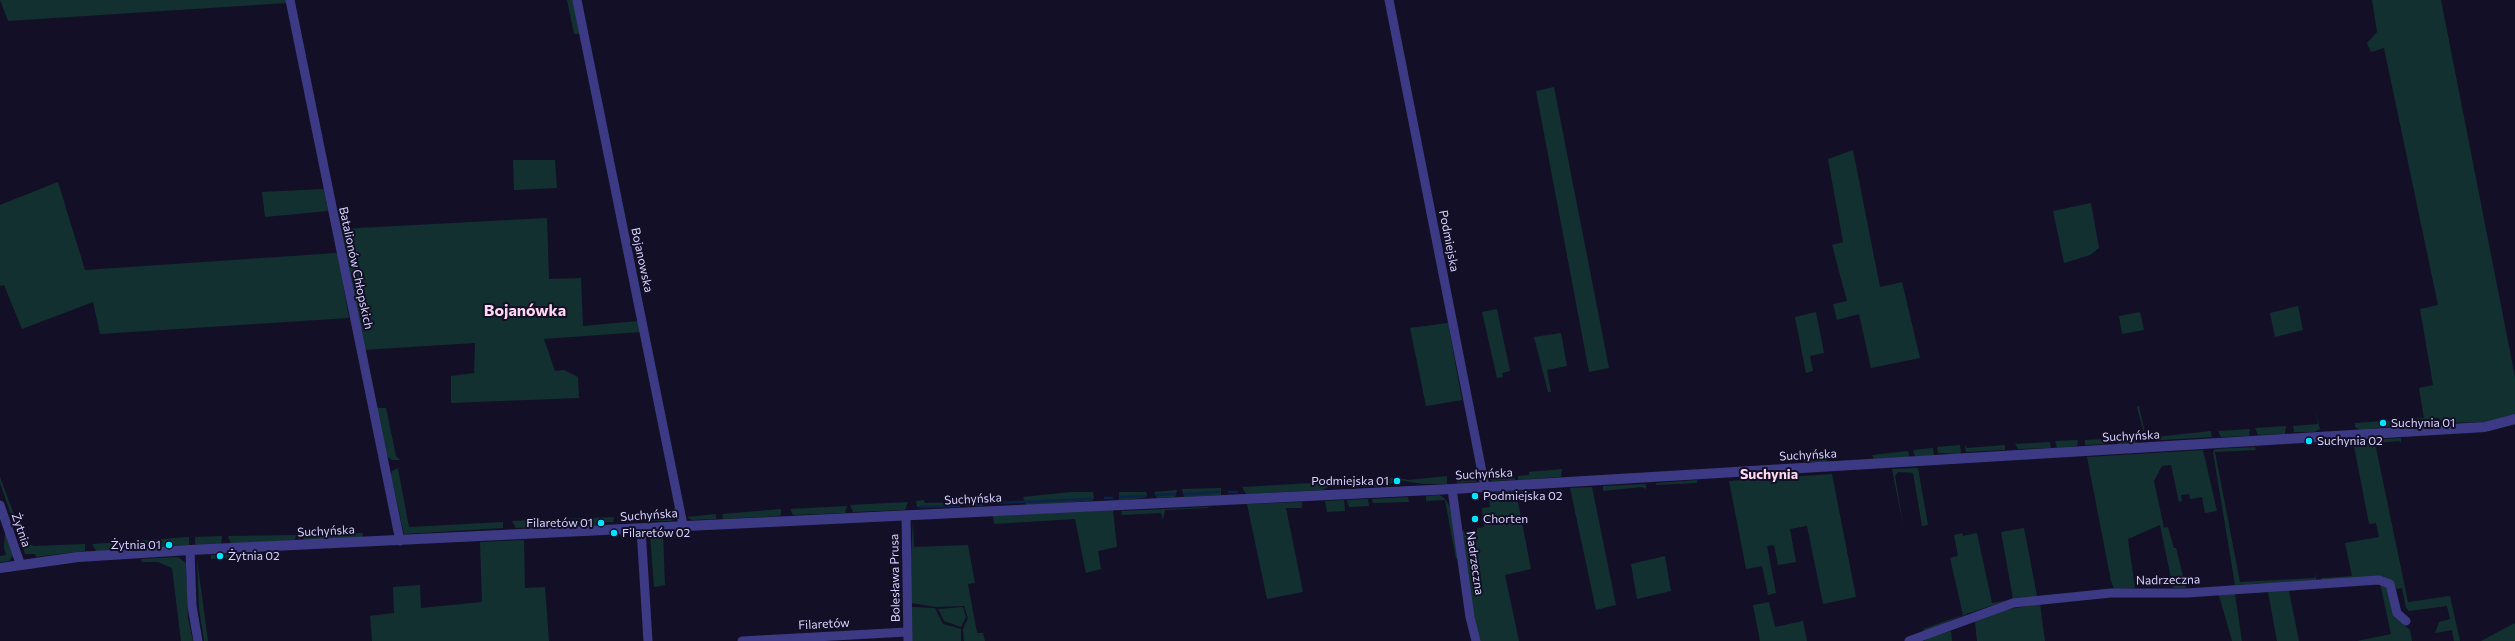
<!DOCTYPE html>
<html>
<head>
<meta charset="utf-8">
<style>
  body { margin:0 }
  canvas { display:block; background:#130f26 }
</style>
</head>
<body>
<canvas width="2515" height="641"></canvas>
<script>
const ctx = document.querySelector('canvas').getContext('2d');
ctx.lineJoin = 'round';
function fill(path, color) { ctx.fillStyle = color; ctx.fill(path, 'evenodd'); }
function strokePath(path, color, width, dash) { ctx.strokeStyle = color; ctx.lineWidth = width; ctx.lineCap = dash ? 'butt' : 'round'; ctx.setLineDash(dash || []); ctx.stroke(path); }
function label(font, color, halo, rows, align = 'center') {
  ctx.font = font + ' Commissioner,sans-serif'; ctx.lineWidth = 4; ctx.setLineDash([]); ctx.textBaseline = 'middle'; ctx.strokeStyle = halo; ctx.fillStyle = color; for (const [text, x, y, turn = 0] of rows) {
    ctx.save(); ctx.translate(x, y); ctx.rotate((+turn || 0) * Math.PI / 180); ctx.textAlign = isNaN(turn) ? turn : align; if (halo) ctx.strokeText(text, 0, 0); ctx.fillText(text, 0, 0); ctx.restore();
  }
}
fill(new Path2D(`
  M 0,0 L 287,0 L 287,3 L 8,21 Z
  M 567,0 L 573,0 L 580,34 L 574,34 Z
  M 2372,0 L 2441,0 L 2515,377 L 2515,414 L 2490,422 L 2442,423 L 2438,418 L 2433,418 L 2432,421 L 2361,430 L 2355,427 L 2355,423 L 2424,418 L 2419,388 L 2433,385 L 2420,309 L 2438,305 L 2384,48 L 2371,52 L 2367,43 L 2377,32 Z
  M 1554,87 L 1609,368 L 1589,372 L 1536,91 Z
  M 1853,150 L 1880,287 L 1902,282 L 1920,358 L 1871,368 L 1859,314 L 1837,320 L 1833,304 L 1847,301 L 1832,245 L 1843,242 L 1828,159 Z
  M 513,160 L 555,160 L 557,188 L 514,190 Z
  M 58,182 L 85,270 L 336,253 L 338,254 L 349,318 L 100,334 L 93,302 L 22,329 L 4,285 L 0,286 L 0,205 Z
  M 324,189 L 328,211 L 265,217 L 262,192 Z
  M 2091,203 L 2099,248 L 2090,255 L 2064,263 L 2053,211 Z
  M 547,218 L 549,279 L 581,278 L 583,326 L 638,321 L 641,332 L 544,339 L 555,371 L 564,370 L 578,377 L 579,398 L 451,403 L 451,376 L 474,373 L 475,343 L 363,350 L 340,229 Z
  M 2298,306 L 2303,330 L 2275,337 L 2270,313 Z
  M 1497,309 L 1510,371 L 1502,373 L 1503,377 L 1497,378 L 1482,312 Z
  M 1816,312 L 1824,353 L 1810,356 L 1813,371 L 1806,373 L 1795,317 Z
  M 2140,312 L 2144,330 L 2122,334 L 2119,316 Z
  M 1448,323 L 1462,400 L 1426,406 L 1410,328 Z
  M 1561,333 L 1567,366 L 1547,370 L 1551,392 L 1548,392 L 1534,337 Z
  M 2139,406 L 2146,438 L 2211,431 L 2212,437 L 2146,441 L 2137,407 Z
  M 2314,407 L 2320,429 L 2314,432 L 2294,432 L 2293,426 L 2318,424 Z
  M 376,408 L 386,408 L 396,456 L 400,460 L 392,460 L 385,455 Z
  M 2286,426 L 2285,434 L 2258,435 L 2255,428 Z
  M 2250,429 L 2249,436 L 2221,437 L 2218,431 Z
  M 1470,435 L 1480,476 L 1475,482 L 1457,483 L 1455,476 L 1478,475 Z
  M 2137,437 L 2137,443 L 2118,444 L 2115,439 Z
  M 2401,438 L 2401,443 L 2399,441 L 2375,443 L 2408,602 L 2450,596 L 2460,641 L 2454,641 L 2452,630 L 2435,633 L 2439,622 L 2450,619 L 2447,606 L 2409,611 L 2406,608 L 2402,588 L 2396,589 C 2394,579 2390,579 2380,577 L 2322,580 L 2321,578 L 2352,576 L 2345,543 L 2379,537 L 2376,523 L 2369,524 L 2353,441 Z
  M 2106,439 L 2105,444 L 2085,445 L 2085,440 Z
  M 2078,440 L 2077,446 L 2057,448 L 2055,441 Z
  M 2050,442 L 2051,448 L 2018,449 L 2015,444 Z
  M 1965,444 L 1967,448 L 2005,445 L 2005,450 L 1966,452 Z
  M 1960,445 L 1961,452 L 1959,454 L 1938,453 L 1937,447 Z
  M 2255,447 L 2256,450 L 2215,452 L 2240,582 L 2315,578 L 2315,571 L 2316,580 L 2235,585 L 2213,452 L 2215,449 Z
  M 1933,448 L 1934,456 L 1915,457 L 1913,450 Z
  M 2203,450 L 2217,511 L 2205,513 L 2202,497 L 2190,499 L 2189,494 L 2181,495 L 2182,501 L 2179,502 L 2171,465 L 2162,466 L 2154,481 L 2164,528 L 2168,527 L 2174,548 L 2176,548 L 2186,588 L 2173,588 L 2160,525 L 2128,539 L 2135,588 L 2114,589 L 2111,581 L 2087,457 Z
  M 1908,451 L 1909,457 L 1874,459 L 1872,455 Z
  M 1827,456 L 1827,462 L 1804,462 L 1804,458 Z
  M 401,467 L 398,469 L 409,527 L 503,522 L 503,528 L 404,534 L 391,475 L 392,471 Z
  M 1918,468 L 1928,525 L 1922,526 L 1913,473 L 1898,472 L 1895,476 L 1904,530 L 1892,469 Z
  M 1562,469 L 1561,477 L 1518,480 L 1518,476 L 1529,475 L 1529,472 Z
  M 1513,474 L 1515,480 L 1492,481 L 1486,476 Z
  M 1832,474 L 1856,597 L 1823,604 L 1807,526 L 1790,529 L 1796,562 L 1778,565 L 1774,545 L 1767,546 L 1776,593 L 1768,595 L 1762,566 L 1746,569 L 1729,481 Z
  M 1447,476 L 1447,484 L 1423,484 L 1398,480 L 1399,478 L 1408,480 Z
  M 0,477 L 13,512 L 28,544 L 34,546 L 85,544 L 85,551 L 36,557 L 35,554 L 25,554 L 0,483 Z
  M 1393,478 L 1393,483 L 1375,487 L 1363,487 L 1363,482 Z
  M 1697,480 L 1697,483 L 1656,485 L 1656,483 Z
  M 1330,482 L 1330,486 L 1322,490 L 1246,494 L 1242,487 Z
  M 1646,484 L 1646,489 L 1642,487 L 1603,491 L 1603,486 Z
  M 1592,487 L 1616,605 L 1596,610 L 1570,488 Z
  M 1221,488 L 1221,495 L 1184,497 L 1182,489 Z
  M 1177,490 L 1175,497 L 1157,498 L 1154,492 Z
  M 1528,491 L 1528,496 L 1517,497 L 1531,569 L 1505,575 L 1519,641 L 1479,641 L 1473,616 L 1462,532 L 1464,530 L 1465,534 L 1477,533 L 1477,528 L 1484,527 L 1482,508 L 1490,507 L 1489,499 C 1493,487 1518,491 1528,491 Z
  M 1070,492 L 1093,492 L 1094,498 L 1092,501 L 1026,505 L 1023,497 Z
  M 1119,492 L 1146,492 L 1147,496 L 1144,498 L 1119,500 Z
  M 1439,495 C 1455,500 1457,541 1459,556 L 1456,559 L 1445,500 L 1426,501 L 1426,496 Z
  M 1408,497 L 1409,502 L 1373,503 L 1372,499 Z
  M 1368,499 L 1369,506 L 1349,507 L 1347,500 Z
  M 924,500 L 925,503 L 960,502 L 960,506 L 917,507 L 916,501 Z
  M 984,500 L 983,506 L 966,506 L 965,502 Z
  M 1344,500 L 1345,511 L 1327,512 L 1325,501 Z
  M 908,502 L 905,510 L 853,512 L 850,505 Z
  M 1302,502 L 1302,508 L 1286,508 L 1303,592 L 1267,599 L 1247,504 Z
  M 847,506 L 845,513 L 793,515 L 790,509 Z
  M 675,507 L 678,514 L 671,521 L 630,521 L 631,515 L 669,515 Z
  M 1208,507 L 1209,508 L 1165,510 L 1163,520 L 1161,513 L 1122,515 L 1121,511 Z
  M 781,509 L 781,514 L 779,516 L 723,519 L 722,514 Z
  M 1113,510 L 1117,547 L 1098,551 L 1101,569 L 1086,573 L 1075,519 L 994,524 L 993,516 Z
  M 716,514 L 716,519 L 692,520 L 687,517 Z
  M 614,517 L 613,522 L 597,522 L 596,525 L 566,525 L 563,519 Z
  M 556,519 L 554,526 L 516,528 L 512,521 Z
  M 913,520 L 914,547 L 968,545 L 975,583 L 968,584 L 977,633 L 983,633 L 985,641 L 964,641 L 963,629 L 968,618 L 964,606 L 936,607 L 911,603 L 911,555 Z
  M 2024,528 L 2037,596 L 2069,593 L 2014,600 L 2013,599 L 2001,532 Z
  M 5,531 L 13,556 L 9,561 L 0,562 L 0,556 L 6,555 L 4,548 Z
  M 363,533 L 362,537 L 304,540 L 301,534 Z
  M 653,533 L 663,533 L 665,585 L 654,587 L 650,535 Z
  M 1962,533 L 1963,536 L 1977,533 L 1992,603 L 2009,600 L 1969,613 L 1924,632 L 1923,629 L 1963,615 L 1950,558 L 1958,556 L 1954,535 Z
  M 296,535 L 295,540 L 231,544 L 228,536 Z
  M 222,536 L 221,544 L 197,545 L 195,543 L 195,537 Z
  M 189,537 L 189,545 L 96,551 L 92,544 Z
  M 524,540 L 525,588 L 545,587 L 549,641 L 372,641 L 370,616 L 394,613 L 393,587 L 420,585 L 421,608 L 482,602 L 480,542 Z
  M 236,554 L 238,561 L 236,558 L 211,559 L 211,555 Z
  M 1665,556 L 1671,591 L 1637,599 L 1631,564 Z
  M 178,557 L 186,563 L 188,618 L 193,641 L 181,641 L 172,568 L 158,562 L 142,562 L 141,559 Z
  M 197,559 L 208,641 L 204,641 L 199,609 Z
  M 2380,583 L 2387,586 L 2395,617 L 2410,630 L 2412,641 L 2357,641 L 2391,634 Z
  M 2314,588 L 2289,591 L 2299,641 L 2277,641 L 2268,592 L 2251,593 L 2251,591 Z
  M 2218,592 L 2235,594 L 2242,641 L 2232,641 Z
  M 1769,602 L 1775,627 L 1803,621 L 1807,641 L 1760,641 L 1753,605 Z
  M 2040,604 L 2045,641 L 1977,641 L 1975,622 L 1998,611 Z
  M 911,607 L 935,608 L 943,624 L 961,629 L 961,641 L 912,641 Z
  M 963,607 L 966,617 L 961,627 L 944,621 L 938,609 Z
  M 2515,623 L 2515,641 L 2481,641 Z
  M 1951,631 L 1952,641 L 1925,641 L 1924,639 Z`), '#12302f');
strokePath(new Path2D(`
  M 1229,492 L 1237,492
  M 1185,494 L 1219,492
  M 1156,495 L 1175,494
  M 1120,497 L 1145,496
  M 1105,498 L 1112,498
  M 993,503 L 1091,499
  M 967,505 L 982,505
  M 920,507 L 959,506`), '#0c2248', 2.5);
strokePath(new Path2D(`
  M 290,0 L 400,541
  M 577,0 L 683,525
  M 1389,0 L 1485,487
  M 1452,489 L 1470,617 L 1476,641
  M 0,505 L 20,563
  M 906,515 L 908,641
  M 641,529 L 648,641
  M 190,550 L 192,606 L 198,641
  M 742,641 L 907,632
  M 1909,641 L 2013,603 L 2111,593 L 2187,593 L 2379,580 L 2390,584 L 2397,613 L 2406,621`), '#3d3a85', 9);
strokePath(new Path2D(`
  M 0,568 L 78,557 L 190,550 L 1452,489 L 2485,427 L 2515,419`), '#3d3a85', 10);
for (const [x, y, r, color] of [
  [2383,423,4,"#00e5ff"],
  [2309,441,4,"#00e5ff"],
  [1397,481,4,"#00e5ff"],
  [1475,496,4,"#00e5ff"],
  [1475,519,4,"#00e5ff"],
  [601,523,4,"#00e5ff"],
  [614,533,4,"#00e5ff"],
  [169,545,4,"#00e5ff"],
  [220,556,4,"#00e5ff"]
]) { const dot = new Path2D(); dot.arc(x, y, r, 0, 2 * Math.PI); ctx.fillStyle = color; ctx.fill(dot); strokePath(dot, '#130f26', 1.5); }
label('12px', '#d9d4ff', '#130f26', [
  ["Podmiejska",1449,241,79],
  ["Bojanowska",642,260,78],
  ["Batalionów Chłopskich",356,268,78],
  ["Suchyńska",2131,436,-3],
  ["Suchyńska",1808,455,-3],
  ["Suchyńska",1484,474,-3],
  ["Suchyńska",973,499,-3],
  ["Suchyńska",649,515,-4],
  ["Żytnia",21,530,71],
  ["Suchyńska",326,531,-3],
  ["Nadrzeczna",1475,563,82],
  ["Bolesława Prusa",895,578,-91],
  ["Nadrzeczna",2168,580,-1],
  ["Filaretów",824,624,-3]
]);
label('12px', '#d9d4ff', '#130f26', [
  ["Suchynia 01",2391,423],
  ["Suchynia 02",2317,441],
  ["Podmiejska 01",1389,481,"right"],
  ["Podmiejska 02",1483,496],
  ["Chorten",1483,519],
  ["Filaretów 01",593,523,"right"],
  ["Filaretów 02",622,533],
  ["Żytnia 01",161,545,"right"],
  ["Żytnia 02",228,556]
], 'left');
label('bold 14px', '#ffd6f0', '#130f26', [
  ["Suchynia",1769,474]
]);
label('bold 16px', '#ffd6f0', '#130f26', [
  ["Bojanówka",525,311]
]);
</script>
</body>
</html>
